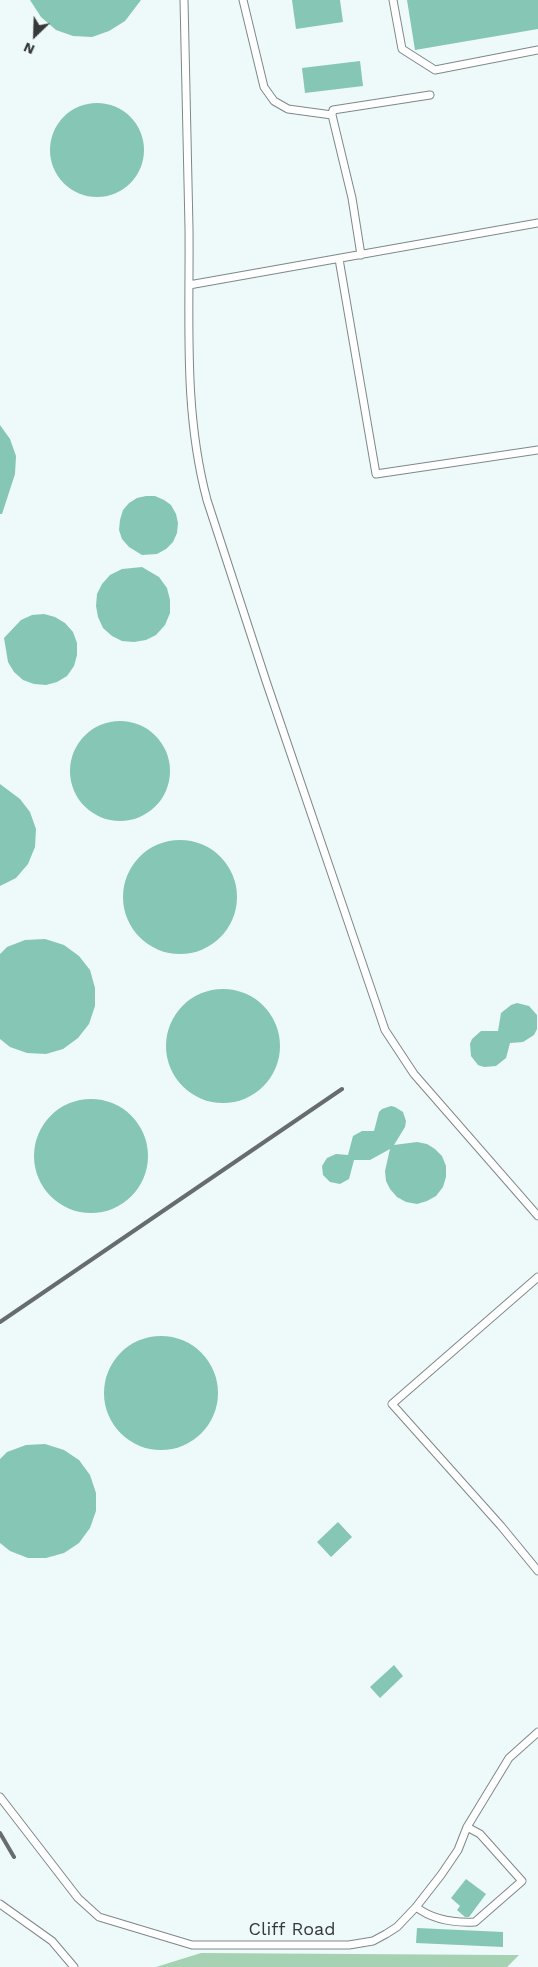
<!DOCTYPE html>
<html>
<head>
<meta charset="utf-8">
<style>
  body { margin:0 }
  #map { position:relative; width:538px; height:1967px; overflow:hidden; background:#eef9f9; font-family:"Work Sans",sans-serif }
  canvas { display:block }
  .north { position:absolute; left:10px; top:10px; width:50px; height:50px; -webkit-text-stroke:4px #eef9f9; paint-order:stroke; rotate:204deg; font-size:14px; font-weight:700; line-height:20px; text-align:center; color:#353939 }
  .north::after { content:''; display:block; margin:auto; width:18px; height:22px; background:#353939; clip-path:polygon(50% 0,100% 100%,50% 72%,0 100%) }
</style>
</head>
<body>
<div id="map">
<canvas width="538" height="1967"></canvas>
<div class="north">N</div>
</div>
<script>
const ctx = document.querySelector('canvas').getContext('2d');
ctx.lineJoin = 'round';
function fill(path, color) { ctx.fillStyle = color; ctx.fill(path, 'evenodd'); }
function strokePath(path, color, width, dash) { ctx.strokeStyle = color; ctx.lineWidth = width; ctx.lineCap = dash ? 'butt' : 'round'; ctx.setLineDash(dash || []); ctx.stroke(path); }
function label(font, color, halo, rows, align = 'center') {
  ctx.font = font + ' "Work Sans",sans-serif'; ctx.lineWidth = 5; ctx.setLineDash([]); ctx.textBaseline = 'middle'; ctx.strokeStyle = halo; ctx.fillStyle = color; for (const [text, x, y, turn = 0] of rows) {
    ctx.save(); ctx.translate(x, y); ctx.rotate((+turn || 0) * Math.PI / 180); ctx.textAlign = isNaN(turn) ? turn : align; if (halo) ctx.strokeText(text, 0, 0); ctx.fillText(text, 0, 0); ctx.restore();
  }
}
fill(new Path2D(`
  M 201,1953 L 505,1955 L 519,1955 L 507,1967 L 156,1967 Z`), '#a5d2b2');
fill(new Path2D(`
  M 30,0 L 141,0 L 125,21 L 109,31 L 92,37 L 73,36 L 56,30 L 41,17 Z
  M 292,0 L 340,0 L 343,22 L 296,29 Z
  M 407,0 L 538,0 L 538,29 L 415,50 Z
  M 360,61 L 363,86 L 305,93 L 302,68 Z
  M50 150a47 47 0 1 1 94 0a47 47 0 1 1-94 0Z
  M 0,425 L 10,439 L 16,456 L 15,474 L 2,514 L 0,514 Z
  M 146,496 L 155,496 L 164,500 L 171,505 L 176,514 L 178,523 L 177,533 L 173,542 L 166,549 L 157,554 L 142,555 L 129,547 L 122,539 L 119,530 L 120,520 L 123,510 L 129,503 L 137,498 Z
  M 142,567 L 159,577 L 167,588 L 170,600 L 170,613 L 165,625 L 156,635 L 146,640 L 134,642 L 122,641 L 112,636 L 103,628 L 98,617 L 96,606 L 97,594 L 102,584 L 110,575 L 122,569 Z
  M 44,614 L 55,617 L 65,623 L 73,632 L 77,643 L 77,655 L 74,666 L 67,676 L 57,682 L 46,685 L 34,684 L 23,680 L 14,672 L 8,662 L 4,638 L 21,620 L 32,615 Z
  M70 771a50 50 0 1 1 100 0a50 50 0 1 1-100 0Z
  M 0,784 L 20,799 L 30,812 L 36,829 L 35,847 L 28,864 L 16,878 L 0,886 Z
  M123 897a57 57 0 1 1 114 0a57 57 0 1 1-114 0Z
  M 45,939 L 64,945 L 79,956 L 90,970 L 95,988 L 95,1006 L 89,1024 L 78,1038 L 63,1049 L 46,1054 L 27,1053 L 10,1047 L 0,1039 L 0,954 L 7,947 L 25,940 Z
  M166 1046a57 57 0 1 1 114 0a57 57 0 1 1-114 0Z
  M 517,1003 L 529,1006 L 537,1015 L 537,1029 L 534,1035 L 523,1042 L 510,1043 L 506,1058 L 496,1066 L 484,1067 L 478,1065 L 471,1056 L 470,1044 L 472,1039 L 481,1031 L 498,1031 L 501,1013 L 511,1005 Z
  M34 1156a57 57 0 1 1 114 0a57 57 0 1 1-114 0Z
  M 391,1106 L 395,1107 L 403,1112 L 406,1121 L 405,1127 L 394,1145 L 417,1142 L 427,1144 L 435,1149 L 442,1156 L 446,1166 L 446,1177 L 443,1187 L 436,1196 L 427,1201 L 417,1204 L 406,1202 L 397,1197 L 390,1189 L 386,1181 L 385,1171 L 390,1149 L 370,1160 L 354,1160 L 349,1179 L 340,1184 L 330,1182 L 323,1175 L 322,1166 L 327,1158 L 336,1154 L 348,1155 L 353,1136 L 362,1131 L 374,1131 L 379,1112 L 382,1109 Z
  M104 1393a57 57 0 1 1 114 0a57 57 0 1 1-114 0Z
  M 45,1444 L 64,1450 L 79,1460 L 90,1475 L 96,1493 L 96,1511 L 90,1528 L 79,1543 L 64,1553 L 46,1558 L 28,1558 L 10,1551 L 0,1543 L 0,1459 L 7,1452 L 26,1445 Z
  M 338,1522 L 352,1537 L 331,1557 L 317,1542 Z
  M 394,1665 L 403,1676 L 380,1698 L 370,1687 Z
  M 466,1879 L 486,1894 L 469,1917 L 465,1917 L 457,1910 L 460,1906 L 451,1898 Z
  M 417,1928 L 503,1932 L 503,1947 L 416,1943 Z`), '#85c6b5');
const lane = new Path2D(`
  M 184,0 C 185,76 187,152 189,228 C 190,320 183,410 207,500 L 266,681 L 385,1030 L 414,1074 L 538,1216
  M 243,0 L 264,87 L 274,101 L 288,109 L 332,115
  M 393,0 L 402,49 L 435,70 L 538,50
  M 361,255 L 352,198 L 332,115 L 333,110 L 430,95
  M 339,259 L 376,474 L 538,450
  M 189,285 L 538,223
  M 538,1277 L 392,1404 L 501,1526 L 538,1571
  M 0,1797 L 78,1898 L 99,1917 L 192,1945 L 349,1945 L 373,1941 L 386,1934 L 397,1927 L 416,1907 L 441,1875 L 458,1850 L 467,1827 L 509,1758 L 538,1732
  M 0,1904 L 52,1941 L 74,1967
  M 416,1907 C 433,1920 454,1923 475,1922 L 522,1881 L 480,1834 L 467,1827`);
strokePath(lane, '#7f8889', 9);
strokePath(lane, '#fff', 7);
strokePath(new Path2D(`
  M 0,1322 L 342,1089
  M 0,1833 L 14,1857`), '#676d6d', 4);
label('18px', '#353939', '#eef9f9', [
  ["Cliff Road",292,1930]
]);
</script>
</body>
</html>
